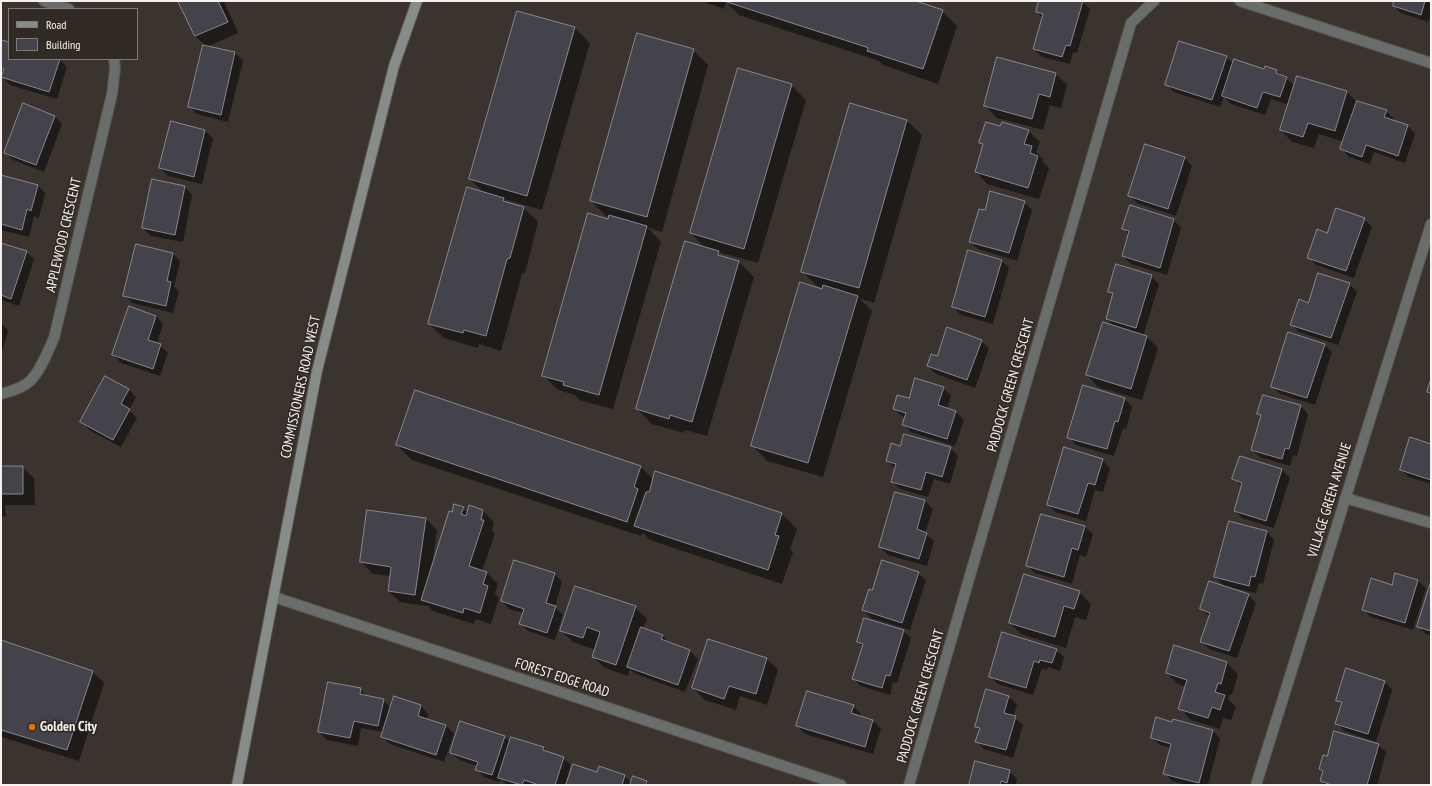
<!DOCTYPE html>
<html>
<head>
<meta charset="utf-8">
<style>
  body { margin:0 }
  #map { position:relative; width:1432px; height:786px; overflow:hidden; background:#3b332e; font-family:"PT Sans Narrow",sans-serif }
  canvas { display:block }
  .frame { position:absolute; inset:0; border:2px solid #f7f2ee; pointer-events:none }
  .legend { position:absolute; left:8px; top:8px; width:130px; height:52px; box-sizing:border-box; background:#302924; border:1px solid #807975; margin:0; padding:5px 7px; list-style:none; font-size:12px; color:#f7f2ee }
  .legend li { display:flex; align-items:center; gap:8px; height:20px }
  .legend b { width:20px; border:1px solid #807975 }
</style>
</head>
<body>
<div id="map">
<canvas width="1432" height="786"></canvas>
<div class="frame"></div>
<ul class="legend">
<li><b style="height:5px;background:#868d89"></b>Road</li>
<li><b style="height:11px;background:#44434c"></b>Building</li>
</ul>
</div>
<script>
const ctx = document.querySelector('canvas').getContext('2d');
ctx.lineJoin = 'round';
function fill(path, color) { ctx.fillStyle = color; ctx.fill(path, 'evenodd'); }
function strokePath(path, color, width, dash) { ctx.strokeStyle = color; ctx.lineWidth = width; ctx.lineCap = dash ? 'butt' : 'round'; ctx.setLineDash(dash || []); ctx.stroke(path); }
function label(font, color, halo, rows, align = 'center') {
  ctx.font = font + ' "PT Sans Narrow",sans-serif'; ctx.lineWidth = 3; ctx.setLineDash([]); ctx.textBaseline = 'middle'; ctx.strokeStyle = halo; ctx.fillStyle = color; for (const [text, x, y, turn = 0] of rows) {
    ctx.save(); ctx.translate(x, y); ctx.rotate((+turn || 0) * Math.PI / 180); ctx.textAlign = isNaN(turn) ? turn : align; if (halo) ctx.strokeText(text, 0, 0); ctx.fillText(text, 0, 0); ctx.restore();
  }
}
fill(new Path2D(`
  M 180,1 L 224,1 L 238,33 L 207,47 L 235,53 L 243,61 L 228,122 L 197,114 L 190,107 L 207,47 L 195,36 Z
  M 701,1 L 913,1 L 942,11 L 957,26 L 938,84 L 883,65 L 879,61 L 739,15 L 726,2 L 724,9 Z
  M 1040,1 L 1081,1 L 1090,9 L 1077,53 L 1073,52 L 1070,64 L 1042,57 L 1034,49 L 1043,18 L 1037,12 Z
  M 1395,1 L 1431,1 L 1431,15 L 1428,22 L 1401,13 L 1394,6 Z
  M 518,12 L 575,28 L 590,43 L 542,210 L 504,199 L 508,203 L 524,208 L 538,222 L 525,273 L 522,274 L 501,351 L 479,344 L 478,348 L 444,338 L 429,324 L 484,193 L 470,179 Z
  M 1,41 L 9,43 L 9,59 L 59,59 L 67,67 L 57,99 L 10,85 L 3,77 L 3,74 L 1,73 Z
  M 693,50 L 708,65 L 662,232 L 647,227 L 661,242 L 613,409 L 579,400 L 575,395 L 558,390 L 543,375 L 609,220 L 610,217 L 606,216 L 591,201 Z
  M 1226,57 L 1234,64 L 1265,70 L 1277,71 L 1295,86 L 1347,92 L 1357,103 L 1386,111 L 1394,119 L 1393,121 L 1408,126 L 1415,134 L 1405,163 L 1374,152 L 1370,164 L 1349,157 L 1342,149 L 1344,142 L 1319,134 L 1314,148 L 1292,142 L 1281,130 L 1289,105 L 1271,99 L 1265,115 L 1231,104 L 1224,97 L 1220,107 L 1174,92 L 1166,84 Z
  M 998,58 L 1056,74 L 1067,85 L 1061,108 L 1050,105 L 1043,130 L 997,118 L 985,106 Z
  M 791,85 L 806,100 L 758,263 L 718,252 L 724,258 L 739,262 L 754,277 L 707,436 L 685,430 L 684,433 L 652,424 L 637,409 L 706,249 L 691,233 Z
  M 55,116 L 62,124 L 44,172 L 13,160 L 5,152 Z
  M 907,121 L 922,135 L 874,303 L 859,298 L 872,311 L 823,477 L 767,461 L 753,446 L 823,290 L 823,288 L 817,286 L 802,271 Z
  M 172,123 L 205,131 L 213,138 L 202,184 L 168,176 L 160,168 Z
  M 1001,127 L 1028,131 L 1040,142 L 1036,152 L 1043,159 L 1042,161 L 1049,168 L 1039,199 L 987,184 L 976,172 L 984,146 L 981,143 Z
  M 1185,158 L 1192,166 L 1176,216 L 1137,203 L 1129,195 Z
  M 1,176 L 38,185 L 45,193 L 39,218 L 34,216 L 29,237 L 1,230 Z
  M 185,187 L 192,195 L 183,242 L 151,236 L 143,228 Z
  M 1024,202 L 1032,210 L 1017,261 L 978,249 L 970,242 L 985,212 Z
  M 1364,219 L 1372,227 L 1354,278 L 1316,265 L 1309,257 L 1328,234 Z
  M 1174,220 L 1181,228 L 1167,275 L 1131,264 L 1123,256 L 1129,235 L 1124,229 Z
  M 1,244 L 26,252 L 34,259 L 19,306 L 1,300 Z
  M 173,254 L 180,261 L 174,287 L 179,291 L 173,313 L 132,303 L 125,295 Z
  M 1002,261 L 1009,268 L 993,324 L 961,315 L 953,307 Z
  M 1151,276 L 1159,284 L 1143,336 L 1147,337 L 1158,348 L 1142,400 L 1098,387 L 1087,375 L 1114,327 L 1107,319 L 1114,296 L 1109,291 Z
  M 1349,284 L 1357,292 L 1338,345 L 1299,332 L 1291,324 L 1309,304 Z
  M 156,316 L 163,324 L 157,344 L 160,345 L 168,353 L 160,376 L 121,363 L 113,355 Z
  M 1,323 L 8,330 L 1,356 Z
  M 981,341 L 989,348 L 975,388 L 936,374 L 928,366 L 937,358 Z
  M 1324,345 L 1332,352 L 1315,405 L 1280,394 L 1272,386 Z
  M 106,377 L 129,390 L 136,397 L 129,410 L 137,418 L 121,447 L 89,430 L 82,422 Z
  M 943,388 L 951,395 L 947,409 L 956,412 L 964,420 L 955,446 L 911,432 L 903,425 L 905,418 L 902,416 L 894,409 L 909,400 Z
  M 416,391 L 641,467 L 654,480 L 656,473 L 782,514 L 797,529 L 790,549 L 793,552 L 782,584 L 650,540 L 643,533 L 641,536 L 412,460 L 397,445 Z
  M 1263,396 L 1301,406 L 1308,414 L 1297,456 L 1293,455 L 1290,466 L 1260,457 L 1252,450 L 1261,416 L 1259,414 Z
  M 1125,399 L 1132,407 L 1126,429 L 1123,428 L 1114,456 L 1076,445 L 1069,437 Z
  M 1431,445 L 1431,484 L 1409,477 L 1401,470 Z
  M 901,447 L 950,448 L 958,456 L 950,484 L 934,479 L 928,497 L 900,489 L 892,482 L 896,469 L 887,461 Z
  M 1241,457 L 1282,470 L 1290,478 L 1274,528 L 1242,518 L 1235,510 L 1242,487 L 1234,479 Z
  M 1102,460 L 1110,468 L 1103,492 L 1095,490 L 1086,521 L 1055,512 L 1048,504 Z
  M 1,463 L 4,467 L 22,467 L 34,478 L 35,505 L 5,505 L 6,516 L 1,517 Z
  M 896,493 L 925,501 L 933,509 L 925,533 L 934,541 L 927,566 L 888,555 L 880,547 Z
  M 470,507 L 483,511 L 494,522 L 492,530 L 495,533 L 482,571 L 487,573 L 498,584 L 495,594 L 499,598 L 491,624 L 476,619 L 474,624 L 433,611 L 427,605 L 427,606 L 400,602 L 389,591 L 391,576 L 373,574 L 361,562 L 426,519 L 437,530 L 433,559 L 434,560 L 452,513 L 463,508 L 468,513 Z
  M 1085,527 L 1093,534 L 1086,557 L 1080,555 L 1072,584 L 1035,573 L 1028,566 Z
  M 1267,532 L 1274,540 L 1263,584 L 1259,583 L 1256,593 L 1224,586 L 1215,577 Z
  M 918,573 L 926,580 L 910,630 L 871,618 L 863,610 L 873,592 Z
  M 555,574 L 562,582 L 555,607 L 563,615 L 555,640 L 528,631 L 520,623 L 523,613 L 509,609 L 502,601 Z
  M 1396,574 L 1418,581 L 1426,588 L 1413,630 L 1371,617 L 1363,609 L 1392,586 Z
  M 1431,585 L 1431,636 L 1426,634 L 1418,626 Z
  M 1079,592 L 1091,604 L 1086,620 L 1075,617 L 1066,648 L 1021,634 L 1010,623 Z
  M 1248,595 L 1256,603 L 1237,658 L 1209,649 L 1201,641 L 1210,617 L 1201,609 Z
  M 635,607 L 647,619 L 643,629 L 663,636 L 670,644 L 690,651 L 698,659 L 685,692 L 636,674 L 630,669 L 628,676 L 605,668 L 593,657 L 596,650 L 573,642 L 561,631 Z
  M 903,631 L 911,638 L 897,683 L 893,682 L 890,695 L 861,686 L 854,679 L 863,647 L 858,642 Z
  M 709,640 L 767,659 L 778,670 L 767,705 L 740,696 L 736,710 L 705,700 L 693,688 Z
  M 1,641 L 93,672 L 104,683 L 79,761 L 1,737 Z
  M 1175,647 L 1227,663 L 1238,674 L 1232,695 L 1230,694 L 1228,699 L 1236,707 L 1231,720 L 1223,718 L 1220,729 L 1191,720 L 1180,708 L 1186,687 L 1178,684 L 1167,673 Z
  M 1056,650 L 1064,657 L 1060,671 L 1048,667 L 1047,670 L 1042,668 L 1033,695 L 998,684 L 990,677 Z
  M 1385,682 L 1392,690 L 1376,742 L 1344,731 L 1336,723 L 1342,705 L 1337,700 Z
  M 360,689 L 368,697 L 383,700 L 391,708 L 421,706 L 428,714 L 427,720 L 446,726 L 454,734 L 444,762 L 390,744 L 382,737 L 383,732 L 361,728 L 358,746 L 327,740 L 319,732 Z
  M 987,690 L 1009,697 L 1017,705 L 1013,717 L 1023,725 L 1013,758 L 984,749 L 977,741 L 980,730 L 976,726 Z
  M 853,706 L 861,714 L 860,717 L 873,721 L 881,729 L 873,754 L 805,734 L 797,726 Z
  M 1173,723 L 1213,731 L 1220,739 L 1208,785 L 1187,785 L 1172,781 L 1165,773 L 1171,748 L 1160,745 L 1152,738 Z
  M 504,737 L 510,742 L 512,738 L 544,748 L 549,753 L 563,758 L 571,765 L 565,785 L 507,785 L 501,779 L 499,782 L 484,777 L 476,769 L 477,766 L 459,760 L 451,752 Z
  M 1378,745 L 1386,752 L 1377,785 L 1325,785 L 1321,781 L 1323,773 L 1320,769 Z
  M 1009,771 L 1017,779 L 1016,785 L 970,785 Z
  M 598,773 L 624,776 L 632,783 L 647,782 L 650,785 L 567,785 Z`), '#0007');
const building = new Path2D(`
  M 178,1 L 218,1 L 228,22 L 195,36 Z
  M 724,1 L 916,1 L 943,10 L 923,69 L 867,51 L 868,48 Z
  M 1039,1 L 1083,1 L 1070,46 L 1066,45 L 1062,57 L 1033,49 L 1043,14 L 1036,12 Z
  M 1394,1 L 1425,1 L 1421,15 L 1393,6 Z
  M 517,11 L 575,27 L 527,196 L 469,179 Z
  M 637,33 L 694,49 L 647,217 L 590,201 Z
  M 1,40 L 9,42 L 9,59 L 60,59 L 49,92 L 1,77 L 4,69 L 1,69 Z
  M 1179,41 L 1227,56 L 1212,100 L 1165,85 Z
  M 203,45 L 235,52 L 221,115 L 188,107 Z
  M 997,57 L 1056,73 L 1050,97 L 1039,94 L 1032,119 L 984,106 Z
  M 1234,59 L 1264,69 L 1265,66 L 1277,70 L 1276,73 L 1287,77 L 1280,97 L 1263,92 L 1257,108 L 1222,96 Z
  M 738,68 L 792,84 L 744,249 L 690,233 Z
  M 1297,76 L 1347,91 L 1335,131 L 1308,123 L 1303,137 L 1280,130 Z
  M 1357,101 L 1387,110 L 1384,117 L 1408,125 L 1398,156 L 1366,145 L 1362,157 L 1340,149 Z
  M 23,103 L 55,116 L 36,165 L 4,153 Z
  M 850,103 L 907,120 L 859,288 L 801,272 Z
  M 171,121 L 205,130 L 194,177 L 159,168 Z
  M 986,122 L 1000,126 L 1002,122 L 1029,130 L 1024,144 L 1032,146 L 1030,153 L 1038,156 L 1028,188 L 975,172 L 983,144 L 979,143 Z
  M 1145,144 L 1185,157 L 1168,209 L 1128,196 Z
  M 1,175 L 38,185 L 31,211 L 27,209 L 22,230 L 1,224 Z
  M 152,179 L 185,186 L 175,235 L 142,228 Z
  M 467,187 L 504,198 L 503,201 L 524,207 L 510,258 L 507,259 L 486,336 L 464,330 L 463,333 L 428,324 Z
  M 990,191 L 1025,201 L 1009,253 L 969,242 L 979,209 L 985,210 Z
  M 1130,205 L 1174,219 L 1160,268 L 1122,256 L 1129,231 L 1122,229 Z
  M 1336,208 L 1365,218 L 1346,271 L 1307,258 L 1317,229 L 1327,233 Z
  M 588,213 L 608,219 L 609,215 L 647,226 L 599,395 L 563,385 L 564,382 L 542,376 Z
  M 685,241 L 719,251 L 718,255 L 739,261 L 692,422 L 670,415 L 669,419 L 636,409 Z
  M 1,243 L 27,251 L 11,299 L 1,295 Z
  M 136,244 L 173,253 L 167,281 L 171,282 L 166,306 L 123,296 Z
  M 968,250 L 1002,260 L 985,317 L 952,307 Z
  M 1116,264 L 1152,275 L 1136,328 L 1106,319 L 1113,293 L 1108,292 Z
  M 1318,273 L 1350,283 L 1331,338 L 1290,325 L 1299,299 L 1308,303 Z
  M 800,282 L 822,289 L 823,285 L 858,296 L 808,463 L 751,446 Z
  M 129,306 L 156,316 L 148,340 L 161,344 L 153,369 L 112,355 Z
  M 1103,322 L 1147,336 L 1131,389 L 1086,375 Z
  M 947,327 L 982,340 L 967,380 L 927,366 L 931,354 L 937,356 Z
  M 1288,332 L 1325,344 L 1307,398 L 1271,387 Z
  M 105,376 L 129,389 L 121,404 L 130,409 L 113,440 L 80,422 Z
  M 915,378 L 944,387 L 938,405 L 956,411 L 947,439 L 902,425 L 906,413 L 893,409 L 897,395 L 909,398 Z
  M 1431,379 L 1431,393 L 1427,392 Z
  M 1083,385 L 1125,398 L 1118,422 L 1115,421 L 1107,449 L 1067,438 Z
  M 415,390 L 641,466 L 634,487 L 638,489 L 627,522 L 396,445 Z
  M 1263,395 L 1301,405 L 1289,449 L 1285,448 L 1282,459 L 1251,450 L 1261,415 L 1257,414 Z
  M 904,434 L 951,447 L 942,477 L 926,472 L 921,490 L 891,482 L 896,464 L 886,461 L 891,443 L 900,446 Z
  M 1410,437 L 1431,444 L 1431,480 L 1400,470 Z
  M 1064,447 L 1103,459 L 1095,485 L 1088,483 L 1078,514 L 1047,505 Z
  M 1240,456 L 1282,469 L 1266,521 L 1234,511 L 1242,483 L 1232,479 Z
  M 1,466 L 23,466 L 23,494 L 1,494 Z
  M 655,471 L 782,513 L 775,535 L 779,536 L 768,570 L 634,526 L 646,492 L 649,492 Z
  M 895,492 L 925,500 L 917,529 L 927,533 L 919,559 L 879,547 Z
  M 454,504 L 464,507 L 461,514 L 466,516 L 469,505 L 483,510 L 481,520 L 484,520 L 469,566 L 487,572 L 483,584 L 488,586 L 480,613 L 464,608 L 463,613 L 421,600 L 449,511 L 452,512 Z
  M 367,510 L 426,518 L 415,595 L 388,591 L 391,567 L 360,562 Z
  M 1041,514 L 1085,526 L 1078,550 L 1072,548 L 1064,577 L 1026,566 Z
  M 1229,521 L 1267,531 L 1255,577 L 1251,576 L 1249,586 L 1214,577 Z
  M 514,560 L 555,573 L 546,603 L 556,606 L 547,633 L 519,624 L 524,609 L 501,601 Z
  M 882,560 L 919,572 L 902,623 L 862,610 L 869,589 L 872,590 Z
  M 1395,573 L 1418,580 L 1405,623 L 1362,610 L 1371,578 L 1392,585 Z
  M 1024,574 L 1080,591 L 1074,609 L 1064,606 L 1055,637 L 1009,623 Z
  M 1209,581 L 1249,594 L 1229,651 L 1200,642 L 1210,613 L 1200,609 Z
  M 1431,581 L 1431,631 L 1417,627 Z
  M 575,586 L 636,606 L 616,665 L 592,657 L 600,632 L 587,627 L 583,638 L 560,631 Z
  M 864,618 L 904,630 L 890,676 L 886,675 L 882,688 L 852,679 L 863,644 L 857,642 Z
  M 641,627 L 663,635 L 661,639 L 690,650 L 678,685 L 627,667 Z
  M 1002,632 L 1057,649 L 1052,663 L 1040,660 L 1039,663 L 1034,661 L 1026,688 L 989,677 Z
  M 708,639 L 767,658 L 756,694 L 729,686 L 724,699 L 692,688 Z
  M 1,640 L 93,671 L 67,750 L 1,730 Z
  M 1174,645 L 1227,662 L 1221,684 L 1218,683 L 1215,692 L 1225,695 L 1220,710 L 1212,707 L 1208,718 L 1178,709 L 1187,680 L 1166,673 Z
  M 1346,668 L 1385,681 L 1368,734 L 1335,724 L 1342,702 L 1336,701 Z
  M 328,682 L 361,688 L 360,694 L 384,699 L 378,726 L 354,721 L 350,738 L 318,732 Z
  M 986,689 L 1009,696 L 1004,713 L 1016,716 L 1006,750 L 975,742 L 980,728 L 975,727 Z
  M 807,691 L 854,705 L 851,713 L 873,720 L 865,747 L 796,726 Z
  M 394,696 L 421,705 L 418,716 L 446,725 L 436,755 L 381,737 Z
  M 1156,717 L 1172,722 L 1173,719 L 1213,730 L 1199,783 L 1163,774 L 1171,744 L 1151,738 Z
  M 460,721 L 505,736 L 492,775 L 475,770 L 478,762 L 450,753 Z
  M 1334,731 L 1379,744 L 1367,785 L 1332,785 L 1320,781 L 1323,771 L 1319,769 L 1323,755 L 1327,756 Z
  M 511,737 L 544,747 L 543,750 L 564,757 L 555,785 L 539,785 L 524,780 L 522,785 L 498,778 Z
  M 975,761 L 1010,770 L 1007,783 L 1001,781 L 1000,785 L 969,785 Z
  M 573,764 L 597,772 L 599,766 L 625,775 L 622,785 L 566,785 Z
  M 633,776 L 647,781 L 646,785 L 630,785 Z`);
fill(building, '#44434c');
strokePath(building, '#888791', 1);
const minor = new Path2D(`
  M 44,1 L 69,9
  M 1240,1 L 1431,63
  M 1,394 C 9,392 24,387 30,381 C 40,372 48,351 54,338 L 112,94 L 115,69 L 114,59
  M 1345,498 L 1431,523
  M 274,597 L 841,785
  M 909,785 L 1131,23 L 1154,1`);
const tertiary = new Path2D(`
  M 1256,785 L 1431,224`);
const secondary = new Path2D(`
  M 237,785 L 317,371 L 394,66 L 417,1`);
strokePath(minor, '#59524d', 12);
strokePath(tertiary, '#59524d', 12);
strokePath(secondary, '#59524d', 12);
strokePath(minor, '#696d6b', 10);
strokePath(tertiary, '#696d6b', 10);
strokePath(secondary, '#868d89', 10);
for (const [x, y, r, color] of [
  [32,727,4,"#e8710a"]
]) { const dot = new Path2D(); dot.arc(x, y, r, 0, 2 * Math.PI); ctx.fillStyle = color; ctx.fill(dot); strokePath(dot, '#302924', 1.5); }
label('14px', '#f7f2ee', '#302924', [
  ["APPLEWOOD CRESCENT",64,235,-77],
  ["PADDOCK GREEN CRESCENT",1011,385,-74],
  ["COMMISSIONERS ROAD WEST",301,387,-78],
  ["VILLAGE GREEN AVENUE",1330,500,-73],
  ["FOREST EDGE ROAD",562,678,18],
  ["PADDOCK GREEN CRESCENT",921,696,-74]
]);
label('bold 14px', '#f7f2ee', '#302924', [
  ["Golden City",40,727]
], 'left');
</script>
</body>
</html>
